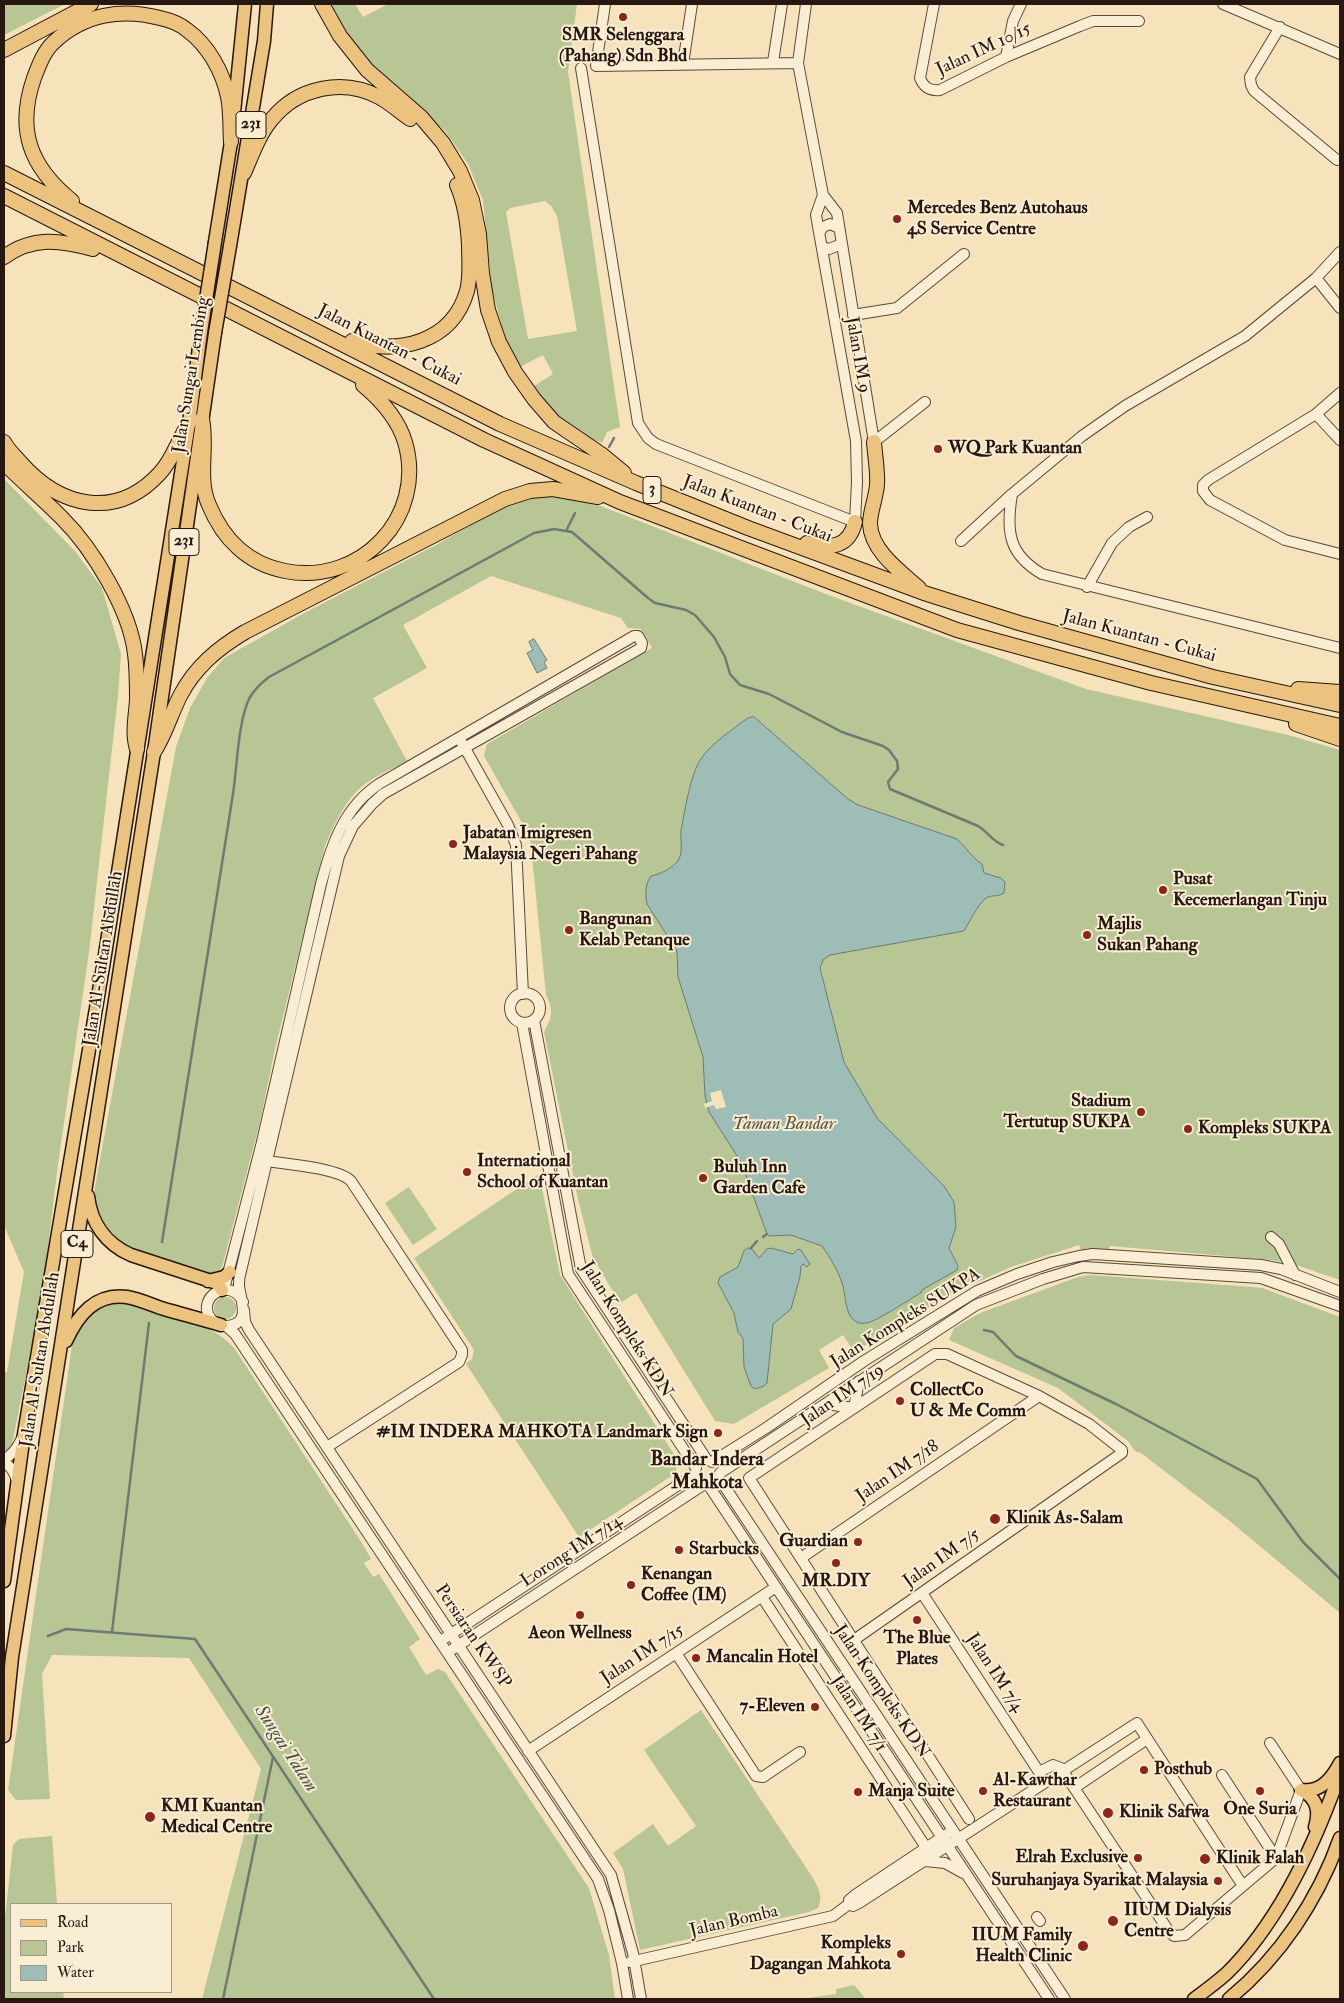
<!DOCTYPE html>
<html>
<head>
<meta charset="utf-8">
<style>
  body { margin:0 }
  #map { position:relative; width:1344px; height:2003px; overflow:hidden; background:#f6e3bc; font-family:"IM FELL Double Pica",serif }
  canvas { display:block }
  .frame { position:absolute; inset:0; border:5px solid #271711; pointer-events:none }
  .legend { position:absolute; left:10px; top:1903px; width:162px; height:90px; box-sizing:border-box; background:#f9edd3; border:1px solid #a59785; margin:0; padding:6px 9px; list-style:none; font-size:15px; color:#271711 }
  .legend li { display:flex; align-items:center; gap:10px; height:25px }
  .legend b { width:25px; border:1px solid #a59785 }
</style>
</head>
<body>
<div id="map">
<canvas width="1344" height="2003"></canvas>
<div class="frame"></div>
<ul class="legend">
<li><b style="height:6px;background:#ebc27e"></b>Road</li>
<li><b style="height:14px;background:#b8c594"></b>Park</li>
<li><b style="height:14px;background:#9dbdb6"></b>Water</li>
</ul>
</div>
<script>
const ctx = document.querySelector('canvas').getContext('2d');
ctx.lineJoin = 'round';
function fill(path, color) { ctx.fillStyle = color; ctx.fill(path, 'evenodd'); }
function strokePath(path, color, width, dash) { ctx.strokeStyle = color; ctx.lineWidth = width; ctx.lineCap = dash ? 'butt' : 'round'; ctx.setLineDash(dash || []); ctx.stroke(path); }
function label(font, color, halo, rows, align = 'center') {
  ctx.font = font + ' "IM FELL Double Pica",serif'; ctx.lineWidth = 4; ctx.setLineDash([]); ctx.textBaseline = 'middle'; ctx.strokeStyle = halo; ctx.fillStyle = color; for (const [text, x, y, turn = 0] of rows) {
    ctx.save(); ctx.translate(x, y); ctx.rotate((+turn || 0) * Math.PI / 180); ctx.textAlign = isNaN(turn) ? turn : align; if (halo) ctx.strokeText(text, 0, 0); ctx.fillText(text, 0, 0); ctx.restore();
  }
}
fill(new Path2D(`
  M 7,4 L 65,4 L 4,35 L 4,5 Z
  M 328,4 L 355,4 L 363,17 L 388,4 L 577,4 L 568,72 L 620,427 L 607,432 L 602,443 L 578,433 L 556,417 L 531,388 L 553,374 L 543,355 L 518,368 L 512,355 L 501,324 L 492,288 L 483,200 L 468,164 L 446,132 L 369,62 L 336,19 ZM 545,201 L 551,206 L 557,216 L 577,331 L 528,339 L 506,212 L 510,208 Z
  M 4,479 L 75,551 L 102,588 L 121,654 L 118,696 L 89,952 L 58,1164 L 43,1289 L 12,1445 C 10,1448 8,1452 4,1450 L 4,1372 L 7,1372 L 24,1272 L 4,1225 Z
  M 549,496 L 562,496 L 588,501 L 823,593 L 1086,689 L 1292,736 L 1340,750 L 1340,1280 L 1296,1265 L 1272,1260 L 1110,1246 L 1108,1252 L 1081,1250 L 1079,1245 L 1011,1267 L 955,1292 L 854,1352 L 843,1335 L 819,1350 L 829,1368 L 734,1424 L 715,1421 L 636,1293 L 620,1303 L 593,1258 L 577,1195 L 544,1032 C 552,1017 554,1011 546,995 L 530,837 L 484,756 L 487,744 L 652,648 L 641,629 L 628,628 L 621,618 L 491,576 L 403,625 L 427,668 L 373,698 L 407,761 C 390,770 369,778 356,792 C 342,807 333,827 325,846 L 275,1049 L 260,1122 L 222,1267 L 220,1270 L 207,1274 L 125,1247 L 111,1234 L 100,1217 L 95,1204 L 94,1192 L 176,747 L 190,708 L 207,678 L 224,658 L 308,611 L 436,545 L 506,505 L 522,500 Z
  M 539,1174 L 560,1275 L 677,1459 L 676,1472 L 670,1477 L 579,1537 L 470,1370 L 466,1364 L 472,1359 L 474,1350 L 414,1258 Z
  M 409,1187 L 437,1229 L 413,1245 L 385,1203 Z
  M 1091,1275 L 1252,1287 L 1262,1288 L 1340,1317 L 1340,1613 L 1231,1522 L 1141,1453 L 1135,1451 L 1128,1441 L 1058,1388 L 949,1340 L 954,1328 L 980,1313 L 1078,1277 Z
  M214 1308a11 11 0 1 1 22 0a11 11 0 1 1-22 0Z
  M 124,1301 C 160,1312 208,1319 234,1348 L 362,1543 L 371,1559 L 364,1563 L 373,1577 L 379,1574 L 420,1639 L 409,1647 L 426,1675 L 438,1669 L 445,1672 L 589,1888 L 609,1955 L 615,1999 L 202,1999 L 261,1769 L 189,1658 L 52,1655 L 42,1674 L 50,1799 L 16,1800 L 8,1790 L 72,1345 C 81,1317 94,1307 124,1301 Z
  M 701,1710 L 813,1878 C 819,1889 823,1897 818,1908 L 809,1912 L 640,1950 L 623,1869 L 613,1853 L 653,1824 L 668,1846 L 696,1826 L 644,1750 Z
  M 52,1836 L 57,1904 L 11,1904 L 11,1992 L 63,1992 L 64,1999 L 4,1999 L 4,1927 L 13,1845 L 19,1839 Z
  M 854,1985 L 866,1999 L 801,1999 L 836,1994 L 836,1989 Z`), '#b8c594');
const water = new Path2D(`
  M 534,639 L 547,660 L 544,662 L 547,668 L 537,673 L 527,653 L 533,650 L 529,642 Z
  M 754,717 L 848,799 L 858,805 L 957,839 C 966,847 971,857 982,864 L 984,873 L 1001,878 L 1005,882 L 1004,893 C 998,897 993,895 988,897 C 980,900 969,923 964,931 L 830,955 L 823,960 L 820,968 L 844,1062 L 877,1118 L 944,1186 L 954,1202 L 956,1227 L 949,1248 L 958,1266 L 957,1270 L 922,1290 L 921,1293 C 910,1299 877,1321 867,1323 C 843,1327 847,1295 842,1283 C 838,1270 829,1256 822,1246 L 791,1235 L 769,1236 L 767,1234 L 741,1162 L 709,1112 L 705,1096 L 703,1057 L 678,977 L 677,951 L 647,904 C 645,895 645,884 651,876 C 660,874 671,869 677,862 C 684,854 680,841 681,831 C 684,813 689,785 696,768 C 705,747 726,735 742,722 L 748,718 Z
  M 748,1248 L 752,1249 L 759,1258 L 767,1249 L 771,1248 L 793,1254 L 798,1249 L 801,1250 L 810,1264 L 807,1267 L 803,1264 L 801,1266 L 800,1277 L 791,1309 L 773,1324 L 767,1383 L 764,1386 L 755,1389 L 751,1386 L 744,1367 L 743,1338 L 738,1332 L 734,1313 L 718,1283 L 720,1277 L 738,1267 L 744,1251 Z`);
fill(water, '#9dbdb6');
strokePath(water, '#6e7b74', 1);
fill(new Path2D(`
  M 721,1090 L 726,1107 L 716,1109 L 714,1105 L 705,1108 L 704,1104 L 712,1101 L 710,1093 Z`), '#f6e3bc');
strokePath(new Path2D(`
  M 609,447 L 614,438
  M 567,529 L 575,513
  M 763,1237 L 767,1234
  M 162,1242 L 233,794 C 237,767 238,720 250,697 C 255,689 261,683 269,677 L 534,533 L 554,529 L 572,532 L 648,598 L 655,603 L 686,610 L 695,615 L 714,637 L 725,657 L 730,674 L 740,685 L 769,694 L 842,732 L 883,746 L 889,750 L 897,761 L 898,769 L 888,782 L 890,789 L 978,826 C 987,831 993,842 1003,845
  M 751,1248 L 757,1241
  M 984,1330 L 993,1332 L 1016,1356 L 1118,1405 L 1257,1479 L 1303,1542 L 1340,1579
  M 112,1632 L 149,1323
  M 48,1636 L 66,1629 L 195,1639 L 434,1999
  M 223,1999 L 273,1757`), '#6e7b74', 2.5);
const minor = new Path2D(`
  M 605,4 L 596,66 L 798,63
  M 806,4 L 798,63 L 823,195 L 837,213 L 874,442 L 925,402
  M 934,4 L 920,78 C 924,88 930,91 940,90 L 1006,57 L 1080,26 L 1093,21 L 1139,21
  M 1223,4 L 1340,54
  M 1280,27 L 1250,77 L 1251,85 L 1254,91 L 1337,160
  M 1006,57 L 1013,21 L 1021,4
  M 773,62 L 782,4
  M 683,64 L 692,4
  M 581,68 L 638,423 L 648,438 L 656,444 L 855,522 L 857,482 L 856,441 L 816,215 L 823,195
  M 820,232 L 823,227 L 830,224 L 839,228
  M 822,247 L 829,249 L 842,244
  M 1316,278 L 1340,308
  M 853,315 L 897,308 L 964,254
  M 1340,393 L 1316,414 L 1208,480 L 1203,485 L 1203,491 L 1210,500 L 1285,540 L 1340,554
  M 1316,414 L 1340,440
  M 1012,494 C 1006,531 1008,554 1042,574 L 1340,648
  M 961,541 L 1012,494 L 1082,436 L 1125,406 L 1245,336 L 1316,278 L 1340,252
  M 1087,587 L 1112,543 L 1129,527 L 1147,517
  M 462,743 L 508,825 L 516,845 L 523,994
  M510 1008a15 15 0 1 1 30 0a15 15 0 1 1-30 0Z
  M 534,1020 L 581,1269 L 707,1460
  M 522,1023 L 568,1274 L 696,1468
  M 267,1161 C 287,1164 338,1168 351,1181 L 462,1350 L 462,1355 L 459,1362 L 327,1447
  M 1271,1237 L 1279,1244 L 1295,1275
  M 224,1289 L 261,1146 L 321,884 C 331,846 344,807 379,784 L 634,636 L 638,636 L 642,643 L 641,648 L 383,794 L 372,804 L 353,826 L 339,856 L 240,1275 C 239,1278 239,1282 239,1286 C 241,1301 252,1326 225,1326 C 220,1326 215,1323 211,1319 C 195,1298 230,1275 243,1302
  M 244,1310 L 245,1322 L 249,1330 L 611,1875 L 633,1953 L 641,1999
  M 226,1326 L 235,1334 L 598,1879 L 609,1910 L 622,1963 L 628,1999
  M 826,1404 L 854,1408 L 859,1381
  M 4,1459 C 13,1455 18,1447 22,1438
  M 712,1462 L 766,1428 L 864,1361 L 977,1291 L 1017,1274 L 1053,1262 L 1079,1256 L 1093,1254 L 1261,1265 L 1281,1269 L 1340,1292
  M 4,1463 C 12,1466 15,1474 17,1481
  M 720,1473 L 976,1305 L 1043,1279 L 1083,1267 L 1261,1278 L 1340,1306
  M 719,1478 L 1065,1999
  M 709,1486 L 1049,1999
  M 801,1558 L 1039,1396
  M 922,1593 L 1039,1772 L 1053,1765 L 1061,1768 L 1168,1930 L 1174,1936 L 1185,1935 L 1276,1858 L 1301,1790 L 1270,1743
  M 762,1597 L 927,1849
  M 445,1638 L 695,1474
  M 854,1640 L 1122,1453 L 1122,1450 L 1089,1424 L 1039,1396 L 947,1354 L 935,1354 L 749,1478 L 969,1819
  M 453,1649 L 703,1485
  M 676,1653 L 756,1776 L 763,1777 L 800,1752
  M 528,1751 L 776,1587
  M 1222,1775 L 1276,1858
  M 1074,1788 L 1147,1739
  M 925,1861 L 945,1863 L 963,1873
  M 849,1904 L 853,1906 L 859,1903 L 1137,1723 L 1243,1886
  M 1037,1917 L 1040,1921
  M 630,1962 L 833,1916 L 849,1904 L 849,1900 L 855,1895 L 947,1834`);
const major = new Path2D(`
  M 215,242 L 231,142 L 245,4
  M 230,246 L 264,41 L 267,4
  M 88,1196 C 91,1223 106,1244 131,1255 L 217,1283 L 222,1290
  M 208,1281 L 224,1277 L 230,1272
  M 66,1341 C 78,1315 95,1293 127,1297 C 138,1299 150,1304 161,1308 C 181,1314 201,1319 221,1325
  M 4,1581 L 24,1434 L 104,961 L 189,423 L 201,332
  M 4,1736 L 12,1657 L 154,752 L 215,333
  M 1301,1790 C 1317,1798 1320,1811 1315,1827
  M 1301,1790 C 1321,1793 1332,1778 1340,1763
  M 1194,1999 C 1205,1991 1217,1982 1227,1973 C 1280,1921 1316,1841 1340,1773
  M 1229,1999 C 1280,1957 1318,1900 1340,1838`);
const highway = new Path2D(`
  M 322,4 L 340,36 L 367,70 L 421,117 L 443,143 L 460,171 L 472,200 L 479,234 L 482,273 L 488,310 L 499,342 L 515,372 L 534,399 L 554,422 L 601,454 L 624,473
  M 4,50 L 91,4
  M 4,173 L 500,424 L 636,483 L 748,528 L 924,593 L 1019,623 L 1213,677 L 1340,705
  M 244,173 C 252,155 259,134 272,119 C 298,87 343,78 379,97 C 390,103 400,112 410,119
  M 4,196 L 484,440 L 620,502 L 957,630 L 1151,683 L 1340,726
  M 72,201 C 30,167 16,130 34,78 C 39,65 44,51 54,42 C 84,14 122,8 160,18 C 169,20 180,24 187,30 C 208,45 223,72 228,97 C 231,111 230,127 231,142
  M 4,257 C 33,236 60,240 93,249
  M 352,341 C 398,355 452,343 467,291 C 471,276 469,260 469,245 C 468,226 465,203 457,185
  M 202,419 C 208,447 197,479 209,505 C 223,539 248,564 285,571 C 360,586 427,517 405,442 C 398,419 381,400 363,385
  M 4,442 C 8,450 15,456 21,463 C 60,507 116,521 160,473 C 173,459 178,440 189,423
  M 874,442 C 875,456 878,472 877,485 C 876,498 870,511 870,524 C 871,551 901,572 919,588
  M 4,463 C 23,482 43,499 62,518 C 93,549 130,610 135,654 C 137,669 137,685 137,700 C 136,716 132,733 137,749
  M 807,543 C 830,549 849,548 855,522
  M 1298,689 L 1340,692
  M 1296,724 L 1340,739
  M 154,752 C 165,735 171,714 180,696 C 195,667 218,648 245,632 L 505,499 L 530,491 L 553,489 L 598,497`);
strokePath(minor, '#5b4a3c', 12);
strokePath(major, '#271711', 15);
strokePath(highway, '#271711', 16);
strokePath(minor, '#f9edd3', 10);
strokePath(major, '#ebc27e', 12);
strokePath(highway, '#ebc27e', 14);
const majorBridge = new Path2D(`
  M 201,332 L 215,242
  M 215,333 L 230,246`);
strokePath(majorBridge, '#271711', 15, []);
strokePath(majorBridge, '#ebc27e', 12);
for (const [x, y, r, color] of [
  [623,17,5,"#8f2418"],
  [897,219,5,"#8f2418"],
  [938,449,5,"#8f2418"],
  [453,844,5,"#8f2418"],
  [1163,890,5,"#8f2418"],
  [569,930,5,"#8f2418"],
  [1087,935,5,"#8f2418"],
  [1141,1112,5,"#8f2418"],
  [1188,1129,5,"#8f2418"],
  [467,1172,5,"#8f2418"],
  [703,1178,5,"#8f2418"],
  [900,1401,5,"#8f2418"],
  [718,1433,5,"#8f2418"],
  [995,1519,6,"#8f2418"],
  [858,1542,5,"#8f2418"],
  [679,1550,5,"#8f2418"],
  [836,1563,5,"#8f2418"],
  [631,1585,5,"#8f2418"],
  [580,1615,5,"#8f2418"],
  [917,1620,5,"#8f2418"],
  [696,1658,5,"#8f2418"],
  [815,1707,5,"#8f2418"],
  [1144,1770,5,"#8f2418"],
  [983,1791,5,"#8f2418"],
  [1260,1791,5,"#8f2418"],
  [858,1792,5,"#8f2418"],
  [1108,1813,6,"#8f2418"],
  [150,1817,6,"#8f2418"],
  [1138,1858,5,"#8f2418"],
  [1205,1859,6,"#8f2418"],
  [1218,1881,5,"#8f2418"],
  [1113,1921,6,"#8f2418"],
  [1083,1946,6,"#8f2418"],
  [901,1954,5,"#8f2418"]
]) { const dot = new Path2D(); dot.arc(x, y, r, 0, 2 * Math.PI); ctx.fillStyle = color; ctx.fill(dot); strokePath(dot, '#f9edd3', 2); }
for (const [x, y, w] of [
  [251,125,30],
  [652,490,18],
  [184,542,30],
  [77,1244,32]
]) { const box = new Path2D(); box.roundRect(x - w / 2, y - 13.5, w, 27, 4); ctx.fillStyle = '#f9edd3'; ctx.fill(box); strokePath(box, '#271711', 1); }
label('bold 16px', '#271711', null, [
  ["231",251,125],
  ["3",652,490],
  ["231",184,542],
  ["C4",77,1244]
]);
label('bold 18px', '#271711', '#f9edd3', [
  ["SMR Selenggara",623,36,"center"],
  ["(Pahang) Sdn Bhd",623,57,"center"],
  ["Mercedes Benz Autohaus",907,209],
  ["4S Service Centre",907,230],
  ["WQ Park Kuantan",948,449],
  ["Jabatan Imigresen",463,834],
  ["Malaysia Negeri Pahang",463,855],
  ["Pusat",1173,880],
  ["Kecemerlangan Tinju",1173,901],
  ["Bangunan",579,920],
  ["Kelab Petanque",579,941],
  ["Majlis",1097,925],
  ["Sukan Pahang",1097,946],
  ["Stadium",1131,1102,"right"],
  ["Tertutup SUKPA",1131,1123,"right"],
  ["Kompleks SUKPA",1198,1129],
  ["International",477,1162],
  ["School of Kuantan",477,1183],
  ["Buluh Inn",713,1168],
  ["Garden Cafe",713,1189],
  ["CollectCo",910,1391],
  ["U & Me Comm",910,1412],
  ["#IM INDERA MAHKOTA Landmark Sign",708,1433,"right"],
  ["Klinik As-Salam",1006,1519],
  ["Guardian",848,1542,"right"],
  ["Starbucks",689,1550],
  ["Kenangan",641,1575],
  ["Coffee (IM)",641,1596],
  ["MR.DIY",836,1582,"center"],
  ["Aeon Wellness",580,1634,"center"],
  ["The Blue",917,1639,"center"],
  ["Plates",917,1660,"center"],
  ["Mancalin Hotel",706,1658],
  ["7-Eleven",805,1707,"right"],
  ["Posthub",1154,1770],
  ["Al-Kawthar",993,1781],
  ["Restaurant",993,1802],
  ["Manja Suite",868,1792],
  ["KMI Kuantan",161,1807],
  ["Medical Centre",161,1828],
  ["One Suria",1260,1810,"center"],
  ["Klinik Safwa",1119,1813],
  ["Elrah Exclusive",1128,1858,"right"],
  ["Klinik Falah",1216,1859],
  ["Suruhanjaya Syarikat Malaysia",1208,1881,"right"],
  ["IIUM Dialysis",1124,1911],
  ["Centre",1124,1932],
  ["IIUM Family",1072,1936,"right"],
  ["Health Clinic",1072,1957,"right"],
  ["Kompleks",891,1944,"right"],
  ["Dagangan Mahkota",891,1965,"right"]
], 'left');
label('18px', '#271711', '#f9edd3', [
  ["Jalan IM 10/15",984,50,-25],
  ["Jalan Kuantan - Cukai",389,346,27],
  ["Jalan IM 9",857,355,80],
  ["Jalan Sungai Lembing",192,375,-81],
  ["Jalan Kuantan - Cukai",757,510,21],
  ["Jalan Kuantan - Cukai",1139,637,15],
  ["Jalan Al-Sultan Abdullah",104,959,-81],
  ["Jalan Kompleks SUKPA",906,1319,-32],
  ["Jalan Kompleks KDN",626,1330,58],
  ["Jalan Al-Sultan Abdullah",41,1360,-81],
  ["Jalan IM 7/19",843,1396,-34],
  ["Jalan IM 7/18",898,1472,-34],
  ["Lorong IM 7/14",572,1552,-33],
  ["Jalan IM 7/5",942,1559,-35],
  ["Persiaran KWSP",472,1637,56],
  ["Jalan IM 7/15",643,1655,-33],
  ["Jalan IM 7/4",994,1673,57],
  ["Jalan Kompleks KDN",881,1692,56],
  ["Jalan IM 7/1",858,1714,57],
  ["Jalan Bomba",734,1922,-13]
]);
label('italic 18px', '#5a543f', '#f9edd3', [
  ["Taman Bandar",784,1125]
]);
label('italic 19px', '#50514b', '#f9edd3', [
  ["Sungai Talam",285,1749,57]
]);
label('bold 20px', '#271711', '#f9edd3', [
  ["Bandar Indera",707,1461],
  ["Mahkota",707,1484]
]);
</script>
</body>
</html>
